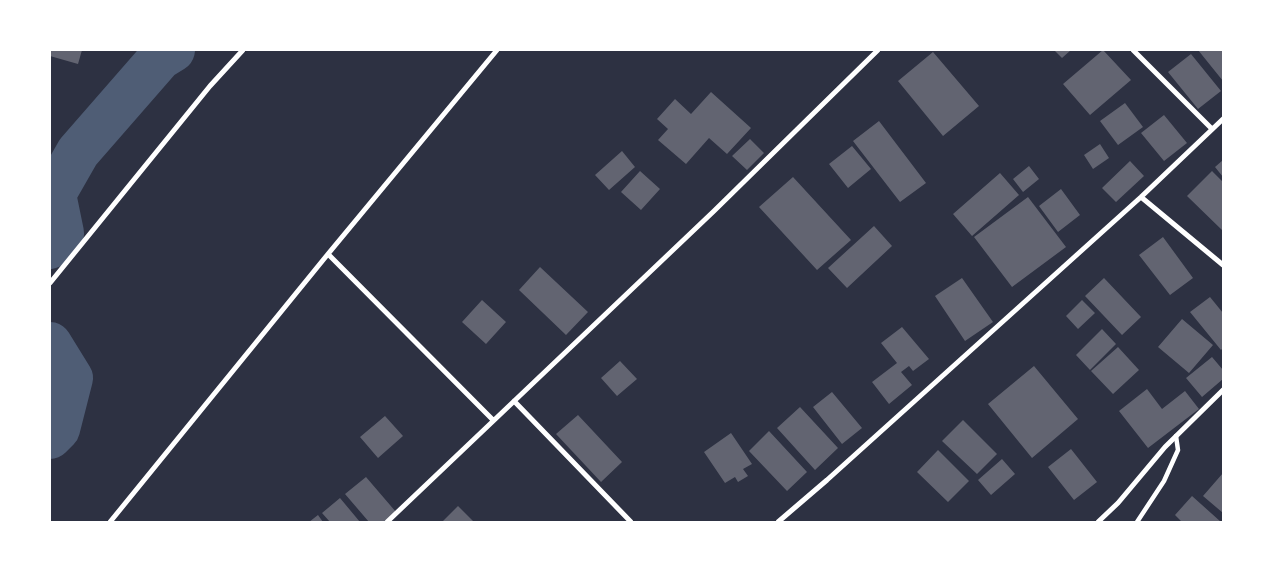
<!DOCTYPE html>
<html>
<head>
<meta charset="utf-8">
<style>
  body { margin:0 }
  #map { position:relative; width:1273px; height:572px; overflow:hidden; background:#2d3142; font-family:Mulish,sans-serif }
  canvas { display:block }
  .frame { position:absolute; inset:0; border:51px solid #fff; pointer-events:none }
</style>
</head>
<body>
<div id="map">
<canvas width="1273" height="572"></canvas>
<div class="frame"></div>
</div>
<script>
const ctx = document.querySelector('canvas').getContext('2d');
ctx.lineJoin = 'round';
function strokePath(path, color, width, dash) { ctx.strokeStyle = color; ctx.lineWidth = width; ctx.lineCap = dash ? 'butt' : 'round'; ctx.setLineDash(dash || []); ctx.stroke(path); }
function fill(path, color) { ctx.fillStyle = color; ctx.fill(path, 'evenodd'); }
strokePath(new Path2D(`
  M 50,247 L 62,233 L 54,194 L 78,152 L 160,58 L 173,50
  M 50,344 L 71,378 L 58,429 L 50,437`), '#4f5d75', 44);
fill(new Path2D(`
  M 50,50 L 82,50 L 78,64 L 50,56 Z
  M 1054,50 L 1071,50 L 1062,58 Z
  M 1103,50 L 1131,80 L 1090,115 L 1063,84 Z
  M 1198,50 L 1223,50 L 1223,81 Z
  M 933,52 L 979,106 L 943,136 L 898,81 Z
  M 1191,54 L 1221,91 L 1198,109 L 1168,72 Z
  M 711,92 L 751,128 L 727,154 L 709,138 L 686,164 L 658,140 L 668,129 L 657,119 L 675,99 L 691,114 Z
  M 1125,103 L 1143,127 L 1118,145 L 1100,121 Z
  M 1164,115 L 1187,143 L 1164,161 L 1141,133 Z
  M 879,121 L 926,183 L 900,202 L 853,141 Z
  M 750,139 L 764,153 L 747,170 L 732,156 Z
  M 1100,144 L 1109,158 L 1093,169 L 1084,155 Z
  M 852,146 L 871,169 L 848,188 L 829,164 Z
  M 622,151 L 635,167 L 609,190 L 595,175 Z
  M 1223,160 L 1223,177 L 1215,167 Z
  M 1130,161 L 1144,176 L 1116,202 L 1102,188 Z
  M 1029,166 L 1039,179 L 1023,192 L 1013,179 Z
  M 640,171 L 660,189 L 641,210 L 621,192 Z
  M 1212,171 L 1223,182 L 1223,231 L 1187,196 Z
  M 1000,173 L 1019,195 L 972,236 L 953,214 Z
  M 793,177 L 851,240 L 817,270 L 759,207 Z
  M 1061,189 L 1080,215 L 1058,232 L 1039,206 Z
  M 1028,197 L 1066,247 L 1012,287 L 974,237 Z
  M 874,226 L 892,246 L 847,288 L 828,268 Z
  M 1163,237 L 1193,278 L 1170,295 L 1139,255 Z
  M 540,267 L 588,312 L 566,335 L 519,290 Z
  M 962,278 L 993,322 L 965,341 L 935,296 Z
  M 1104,278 L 1141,317 L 1122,335 L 1085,296 Z
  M 1210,297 L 1223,313 L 1223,348 L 1221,350 L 1190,312 Z
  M 482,300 L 506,322 L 486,344 L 462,322 Z
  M 1082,300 L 1095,313 L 1078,329 L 1066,316 Z
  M 1182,319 L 1213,345 L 1189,373 L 1158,347 Z
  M 902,327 L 929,359 L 913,371 L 909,366 L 901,372 L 912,385 L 889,404 L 872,382 L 897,363 L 881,343 Z
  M 1102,329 L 1116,344 L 1090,370 L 1076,355 Z
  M 1118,347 L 1139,370 L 1113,394 L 1091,371 Z
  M 1212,357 L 1223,370 L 1223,379 L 1202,397 L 1186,378 Z
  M 620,361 L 637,379 L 617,396 L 601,378 Z
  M 1034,366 L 1078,419 L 1032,458 L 988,404 Z
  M 1147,389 L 1162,409 L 1185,391 L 1199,409 L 1148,448 L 1119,411 Z
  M 832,392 L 862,428 L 842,444 L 813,407 Z
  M 800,407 L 838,448 L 815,470 L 777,428 Z
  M 578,415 L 622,462 L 601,482 L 556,434 Z
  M 385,416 L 403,436 L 378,458 L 360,437 Z
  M 963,420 L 997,454 L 977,474 L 942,441 Z
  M 769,431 L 807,472 L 787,491 L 749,451 Z
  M 731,433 L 752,464 L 743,469 L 748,476 L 738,482 L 735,477 L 725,483 L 704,452 Z
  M 1071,449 L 1097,482 L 1074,500 L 1048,467 Z
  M 938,450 L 969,481 L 948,502 L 917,472 Z
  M 1002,459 L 1015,474 L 991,495 L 978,480 Z
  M 1223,473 L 1223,513 L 1203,496 Z
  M 366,477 L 396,512 L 385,522 L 369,522 L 345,494 Z
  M 1192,496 L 1221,522 L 1182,522 L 1175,515 Z
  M 340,498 L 360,522 L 330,522 L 322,513 Z
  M 458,506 L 474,522 L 442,522 Z
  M 318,515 L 323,522 L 309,522 Z`), '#626471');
strokePath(new Path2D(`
  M 1137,522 L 1164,481 L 1178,450 L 1176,436`), '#fff', 4.5);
strokePath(new Path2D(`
  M 1133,50 L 1212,129
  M 1141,197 L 1223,265
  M 328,254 L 493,420
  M 50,283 L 210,86 L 243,50
  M 514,401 L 631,522
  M 110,522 L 328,254 L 497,50
  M 387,522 L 714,211 L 878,50
  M 778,522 L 827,480 L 1141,197 L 1223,119
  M 1098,522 L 1118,503 L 1165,447 L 1223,390`), '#fff', 5);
</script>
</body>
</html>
